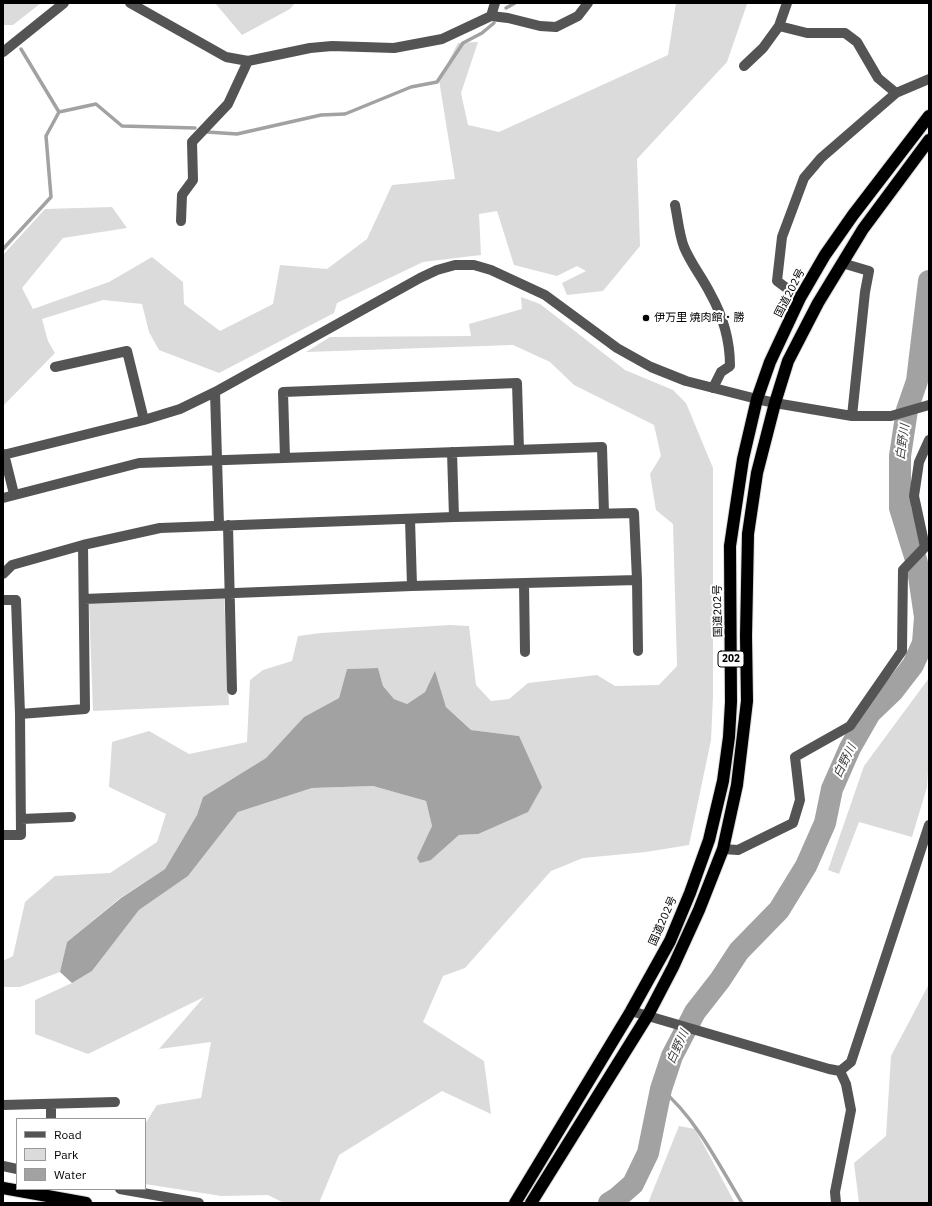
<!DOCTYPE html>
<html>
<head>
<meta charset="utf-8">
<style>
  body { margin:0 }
  #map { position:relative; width:932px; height:1206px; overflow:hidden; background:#fff; font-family:"IBM Plex Sans",sans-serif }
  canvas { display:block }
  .frame { position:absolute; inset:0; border:4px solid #000; pointer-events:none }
  .legend { position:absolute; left:16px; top:1118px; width:130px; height:72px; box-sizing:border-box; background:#fff; border:1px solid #999; margin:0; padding:5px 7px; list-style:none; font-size:12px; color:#000 }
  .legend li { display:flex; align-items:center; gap:8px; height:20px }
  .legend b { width:20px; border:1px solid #999 }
</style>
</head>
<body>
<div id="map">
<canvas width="932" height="1206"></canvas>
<div class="frame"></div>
<ul class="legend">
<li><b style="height:5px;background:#545454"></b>Road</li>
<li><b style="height:11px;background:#dbdbdb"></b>Park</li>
<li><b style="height:11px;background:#a2a2a2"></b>Water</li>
</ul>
</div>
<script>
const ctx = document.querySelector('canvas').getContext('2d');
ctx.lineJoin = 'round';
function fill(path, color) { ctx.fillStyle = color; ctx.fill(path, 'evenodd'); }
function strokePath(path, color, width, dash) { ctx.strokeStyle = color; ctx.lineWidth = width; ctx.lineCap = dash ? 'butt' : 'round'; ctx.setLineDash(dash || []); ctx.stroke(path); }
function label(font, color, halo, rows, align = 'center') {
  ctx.font = font + ' "IBM Plex Sans","Noto Sans JP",sans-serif'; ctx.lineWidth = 4; ctx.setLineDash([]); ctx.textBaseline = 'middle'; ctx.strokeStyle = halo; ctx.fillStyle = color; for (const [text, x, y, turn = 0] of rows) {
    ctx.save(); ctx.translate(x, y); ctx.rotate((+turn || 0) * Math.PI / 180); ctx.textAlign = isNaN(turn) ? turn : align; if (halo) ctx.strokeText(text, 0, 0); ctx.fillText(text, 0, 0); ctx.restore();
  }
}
fill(new Path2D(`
  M 3,3 L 41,3 L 13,25 L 3,25 Z
  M 215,3 L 295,3 L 290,9 L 242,35 Z
  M 676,3 L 746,3 L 747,4 L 727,62 L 637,159 L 640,246 L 603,291 L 567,295 L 562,283 L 586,271 L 577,266 L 557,276 L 514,265 L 497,211 L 479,214 L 481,255 L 423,262 L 337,303 L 334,313 L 219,373 L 159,350 L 149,332 L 142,304 L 103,300 L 42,319 L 48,341 L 55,353 L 3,406 L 3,255 L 45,209 L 112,207 L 127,228 L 63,238 L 22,288 L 33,309 L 109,282 L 152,257 L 183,282 L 184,304 L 220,331 L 273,304 L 280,265 L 327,269 L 367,239 L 392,185 L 455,179 L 439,80 L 458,43 L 478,42 L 461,93 L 468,125 L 499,132 L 668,55 Z
  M 521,297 L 540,304 L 625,370 L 673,390 L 686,403 L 713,468 L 713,696 L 711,740 L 689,845 L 646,852 L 583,858 L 551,871 L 465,968 L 443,976 L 423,1022 L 484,1061 L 491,1114 L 442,1091 L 339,1155 L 319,1203 L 284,1203 L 268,1195 L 221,1196 L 145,1184 L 145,1124 L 157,1105 L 201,1098 L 211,1042 L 159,1049 L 204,997 L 88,1054 L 35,1034 L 35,1000 L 72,983 L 92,971 L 139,910 L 188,876 L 238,812 L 312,788 L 373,786 L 426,801 L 432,826 L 418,858 L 431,860 L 459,835 L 478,834 L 519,736 L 471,730 L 446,707 L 435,672 L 425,692 L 407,704 L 394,699 L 383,686 L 378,668 L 347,669 L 339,698 L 304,717 L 266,758 L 203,797 L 197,815 L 165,869 L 120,898 L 67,942 L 60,972 L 20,987 L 3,987 L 3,961 L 13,956 L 25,902 L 55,876 L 110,873 L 157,842 L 166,814 L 109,787 L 112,742 L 149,731 L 189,754 L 247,742 L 250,680 L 263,670 L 292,661 L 298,636 L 321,633 L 450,625 L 469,626 L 476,685 L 491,701 L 509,699 L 528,683 L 597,675 L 615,686 L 659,685 L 677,666 L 673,524 L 656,510 L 650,474 L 661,456 L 654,425 L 574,385 L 550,362 L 513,345 L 306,352 L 330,337 L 471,336 L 469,324 L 522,309 Z
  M 224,598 L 229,705 L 93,711 L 89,603 Z
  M 929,678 L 929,756 L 927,787 L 912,837 L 859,822 L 839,874 L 828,870 L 864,766 Z
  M 929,984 L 929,1203 L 859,1203 L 854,1163 L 886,1136 L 891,1056 Z
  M 679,1126 L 695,1129 L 735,1203 L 648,1203 Z`), '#dbdbdb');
fill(new Path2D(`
  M 378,668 L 383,686 L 394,699 L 407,704 L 425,692 L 435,671 L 446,707 L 471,730 L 519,736 L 542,787 L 528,812 L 478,834 L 459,835 L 431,860 L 420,863 L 417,858 L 432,826 L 426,801 L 373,786 L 312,788 L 238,812 L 188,876 L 139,910 L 92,971 L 72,983 L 60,972 L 67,942 L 121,898 L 165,869 L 197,815 L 203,797 L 266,758 L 304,717 L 339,698 L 347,669 Z`), '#a2a2a2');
strokePath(new Path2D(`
  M 506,8 L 515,3
  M 21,49 L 59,112
  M 207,132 L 237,134 L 321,115 L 345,114 L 411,87 L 437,82 L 463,43 L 482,33 L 494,23
  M 3,249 L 51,197 L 46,136 L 59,112 L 96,104 L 122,126 L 195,128
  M 661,1089 C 696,1118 719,1165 742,1203`), '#a2a2a2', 3.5);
strokePath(new Path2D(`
  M 609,1203 L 617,1198 L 633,1184 L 648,1153 L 661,1089 L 672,1056 L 695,1012 L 720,980 L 739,951 L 779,910 L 806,866 L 825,823 L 832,789 L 850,748 L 870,713 L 893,691 L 913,665 L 923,643 L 925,617 L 917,563 L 900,508 L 900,456 L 907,410 L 917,381 L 929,281`), '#a2a2a2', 22);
const highway = new Path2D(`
  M 3,1188 L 86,1203
  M 515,1203 L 631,1011 L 670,941 L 690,893 L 709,840 L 723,781 L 729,737 L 731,702 L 730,546 L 743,459 L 757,399 L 770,362 L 800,298 L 825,255 L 853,215 L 929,116
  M 531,1203 L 648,1015 L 673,967 L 699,910 L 723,849 L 737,785 L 747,701 L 746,636 L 748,534 L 757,473 L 775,403 L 788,361 L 818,303 L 863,229 L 929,140`);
strokePath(highway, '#dbdbdb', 14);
strokePath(new Path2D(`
  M 130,3 L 226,57 L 248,61 L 310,48 L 332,46 L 394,48 L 442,39 L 491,16 L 508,18 L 540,26 L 556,27 L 578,16 L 588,3
  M 491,16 L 495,3
  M 779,26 L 807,33 L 845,33 L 857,42 L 878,78 L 896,93
  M 3,52 L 64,3
  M 744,66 L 763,48 L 779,26 L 787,3
  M 675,205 C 678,219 679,234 684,247 C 691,264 702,277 710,293 C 723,316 730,340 730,366 L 721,372 L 713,388
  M 181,221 L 182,195 L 193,180 L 192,142 L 228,104 L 248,61
  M 842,263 L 869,271 L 865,292 L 852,416
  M 800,298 L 777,281 L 782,237 L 804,178 L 821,158 L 896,93 L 929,79
  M 55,367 L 127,351 L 144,420
  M 215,392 L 219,525
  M 452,452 L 454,517
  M 4,454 L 14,494
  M 3,455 L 144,420 L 180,409 L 215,392 L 420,278 L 437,270 L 455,265 L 474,265 L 491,270 L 545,295 L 617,348 L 651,367 L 686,381 L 757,399 L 775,403 L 852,416 L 891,416 L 929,405
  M 285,458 L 283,392 L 517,383 L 519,450
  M 3,498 L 139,463 L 602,447 L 604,513
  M 410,519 L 412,586
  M 228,525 L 232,690
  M 3,574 L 12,565 L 83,545 L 160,528 L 454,517 L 634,513 L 637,580 L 412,586 L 84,599
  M 637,580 L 638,651
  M 524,583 L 525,652
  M 3,600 L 16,600 L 20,714 L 21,835 L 3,835
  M 20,714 L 85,709 L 83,545
  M 21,819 L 71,817
  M 723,849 L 738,850 L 793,823 L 800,800 L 795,757 L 850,726 L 902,651 L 903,570 L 925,547 L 914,496 L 919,462 L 929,440
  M 631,1011 L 829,1069 L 840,1071 L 851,1062 L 929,825
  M 51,1104 L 51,1119
  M 3,1105 L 115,1102
  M 3,1166 L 17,1169
  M 120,1189 L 199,1203
  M 836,1203 L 835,1192 L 851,1110 L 846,1084 L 840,1071`), '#545454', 10);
strokePath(highway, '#000', 12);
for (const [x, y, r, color] of [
  [646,318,4,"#000"]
]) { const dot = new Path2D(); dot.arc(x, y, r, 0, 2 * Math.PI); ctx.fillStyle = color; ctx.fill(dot); strokePath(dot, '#fff', 1.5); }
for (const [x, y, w] of [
  [731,659,26]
]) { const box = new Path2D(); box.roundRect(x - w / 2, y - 8, w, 16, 3); ctx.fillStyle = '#fff'; ctx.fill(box); strokePath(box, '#000', 1); }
label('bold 10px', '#000', null, [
  ["202",731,659]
]);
label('11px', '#000', '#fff', [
  ["国道202号",790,293,-63],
  ["国道202号",718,611,-91],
  ["国道202号",663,921,-66]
]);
label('11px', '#000', '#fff', [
  ["伊万里 焼肉館・勝",654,318]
], 'left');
label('italic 12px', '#434343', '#fff', [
  ["白野川",903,442,-82],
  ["白野川",845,761,-64],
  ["白野川",678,1047,-66]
]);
</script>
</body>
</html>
